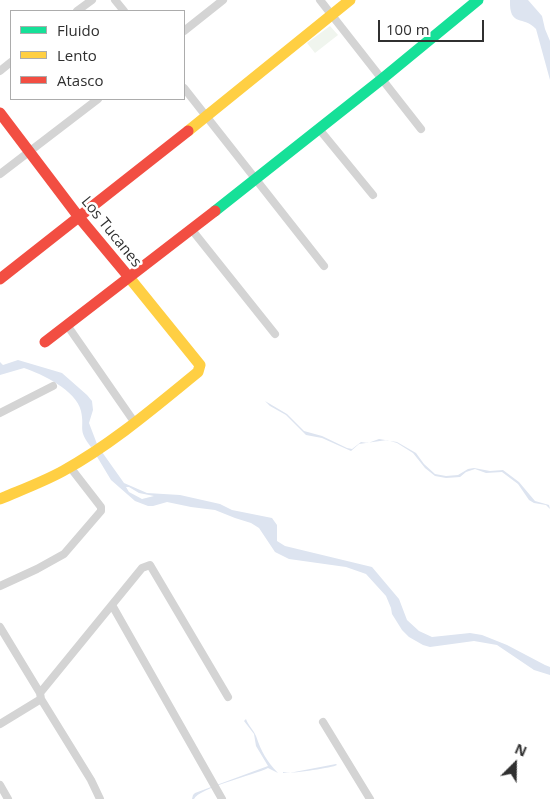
<!DOCTYPE html>
<html>
<head>
<meta charset="utf-8">
<style>
  body { margin:0 }
  #map { position:relative; width:550px; height:799px; overflow:hidden; background:#fff; font-family:"Open Sans",sans-serif }
  canvas { display:block }
  .legend { position:absolute; left:10px; top:10px; width:175px; height:90px; box-sizing:border-box; background:#fff; border:1px solid #acacac; margin:0; padding:6px 9px; list-style:none; font-size:15px; color:#303030 }
  .legend li { display:flex; align-items:center; gap:10px; height:25px }
  .legend b { width:25px; border:1px solid #acacac }
  .north { position:absolute; left:490px; top:739px; width:50px; height:50px; -webkit-text-stroke:4px #fff; paint-order:stroke; rotate:23deg; font-size:14px; font-weight:700; line-height:20px; text-align:center; color:#303030 }
  .north::after { content:''; display:block; margin:auto; width:18px; height:22px; background:#303030; clip-path:polygon(50% 0,100% 100%,50% 72%,0 100%) }
  .scale { position:absolute; left:378px; top:20px; width:106px; height:22px; box-sizing:border-box; border:2px solid #303030; border-top:0; padding-left:6px; font-size:15px; line-height:18px; white-space:nowrap; color:#303030; -webkit-text-stroke:4px #fff; paint-order:stroke }
</style>
</head>
<body>
<div id="map">
<canvas width="550" height="799"></canvas>
<ul class="legend">
<li><b style="height:6px;background:#16e098"></b>Fluido</li>
<li><b style="height:6px;background:#ffcf43"></b>Lento</li>
<li><b style="height:6px;background:#f24e42"></b>Atasco</li>
</ul>
<div class="north">N</div>
<div class="scale">100 m</div>
</div>
<script>
const ctx = document.querySelector('canvas').getContext('2d');
ctx.lineJoin = 'round';
function fill(path, color) { ctx.fillStyle = color; ctx.fill(path, 'evenodd'); }
function strokePath(path, color, width, dash) { ctx.strokeStyle = color; ctx.lineWidth = width; ctx.lineCap = dash ? 'butt' : 'round'; ctx.setLineDash(dash || []); ctx.stroke(path); }
function label(font, color, halo, rows, align = 'center') {
  ctx.font = font + ' "Open Sans",sans-serif'; ctx.lineWidth = 5; ctx.setLineDash([]); ctx.textBaseline = 'middle'; ctx.strokeStyle = halo; ctx.fillStyle = color; for (const [text, x, y, turn = 0] of rows) {
    ctx.save(); ctx.translate(x, y); ctx.rotate((+turn || 0) * Math.PI / 180); ctx.textAlign = isNaN(turn) ? turn : align; if (halo) ctx.strokeText(text, 0, 0); ctx.fillText(text, 0, 0); ctx.restore();
  }
}
fill(new Path2D(`
  M 330,26 L 338,35 L 315,53 L 307,43 Z`), '#f0f5ee');
fill(new Path2D(`
  M 510,0 L 528,0 L 542,16 L 545,29 L 550,41 L 550,80 L 536,29 C 524,15 509,28 510,0 Z
  M 18,360 L 62,373 L 87,395 L 92,401 L 93,410 L 89,423 L 97,444 L 91,447 C 77,429 85,429 81,411 C 76,390 42,374 24,368 L 0,375 L 0,362 L 3,365 Z
  M 265,401 L 287,414 L 304,431 L 322,436 L 347,448 L 352,449 L 361,442 L 368,443 L 379,439 L 397,442 L 416,453 L 424,464 L 435,474 L 446,476 L 458,475 L 468,469 L 474,468 L 490,471 L 503,470 L 519,482 L 535,501 L 549,505 L 550,509 L 546,505 L 534,503 L 529,500 L 518,484 L 502,472 L 486,473 L 475,469 L 466,472 L 460,477 L 446,478 L 435,476 L 425,468 L 413,453 L 397,443 L 387,440 L 359,444 L 351,451 L 322,438 L 306,435 L 286,415 L 270,406 Z
  M 102,452 L 124,483 L 147,493 L 180,495 L 220,504 L 232,510 L 272,518 L 277,525 L 277,541 L 285,546 L 372,567 L 399,599 L 407,620 L 419,631 L 432,637 L 470,633 L 482,635 L 507,645 L 545,665 L 550,667 L 550,675 L 534,670 L 497,645 L 474,641 L 430,647 L 423,645 L 409,637 L 402,630 L 392,614 L 391,608 L 386,596 L 366,574 L 346,567 L 289,559 L 275,552 L 259,528 L 251,523 L 235,518 L 215,510 L 191,507 L 167,502 L 153,506 L 148,506 L 135,501 L 111,480 L 96,455 ZM 126,487 L 129,487 L 139,493 L 154,496 L 142,499 L 129,492 Z
  M 246,719 C 248,725 253,729 256,736 C 262,753 266,760 278,773 L 268,768 C 254,775 199,788 194,799 L 192,799 L 193,795 L 195,793 L 268,766 L 256,746 L 254,734 L 244,721 Z
  M 336,764 L 337,765 C 332,768 289,774 283,773 L 283,772 L 289,773 Z`), '#dde4f0');
strokePath(new Path2D(`
  M 115,0 L 124,11
  M 320,0 L 421,129
  M 77,11 L 92,0
  M 184,31 L 223,0
  M 0,71 L 11,62
  M 184,88 L 324,266
  M 319,129 L 373,195
  M 0,174 L 98,99
  M 192,230 L 275,334
  M 67,325 L 135,423
  M 0,413 L 53,386
  M 0,586 L 37,569 L 64,554 L 101,511 L 101,507 L 70,467
  M 112,605 L 222,799
  M 0,627 L 40,693 L 41,699 L 91,780 L 100,799
  M 40,693 L 142,568 L 150,565 L 228,697
  M 323,722 L 370,799
  M 0,724 L 41,699
  M 0,785 L 8,799`), '#d4d4d4', 8);
strokePath(new Path2D(`
  M 215,211 L 382,79 L 478,0`), '#16e098', 11);
strokePath(new Path2D(`
  M 188,131 L 350,0
  M 0,499 C 21,490 43,482 63,471 C 112,444 155,407 198,372 L 200,365 L 128,276`), '#ffcf43', 11);
strokePath(new Path2D(`
  M 0,113 L 78,216 L 128,276
  M 0,279 L 188,131
  M 45,342 L 215,211`), '#f24e42', 11);
label('15px', '#303030', '#fff', [
  ["Los Tucanes",111,232,51]
]);
</script>
</body>
</html>
